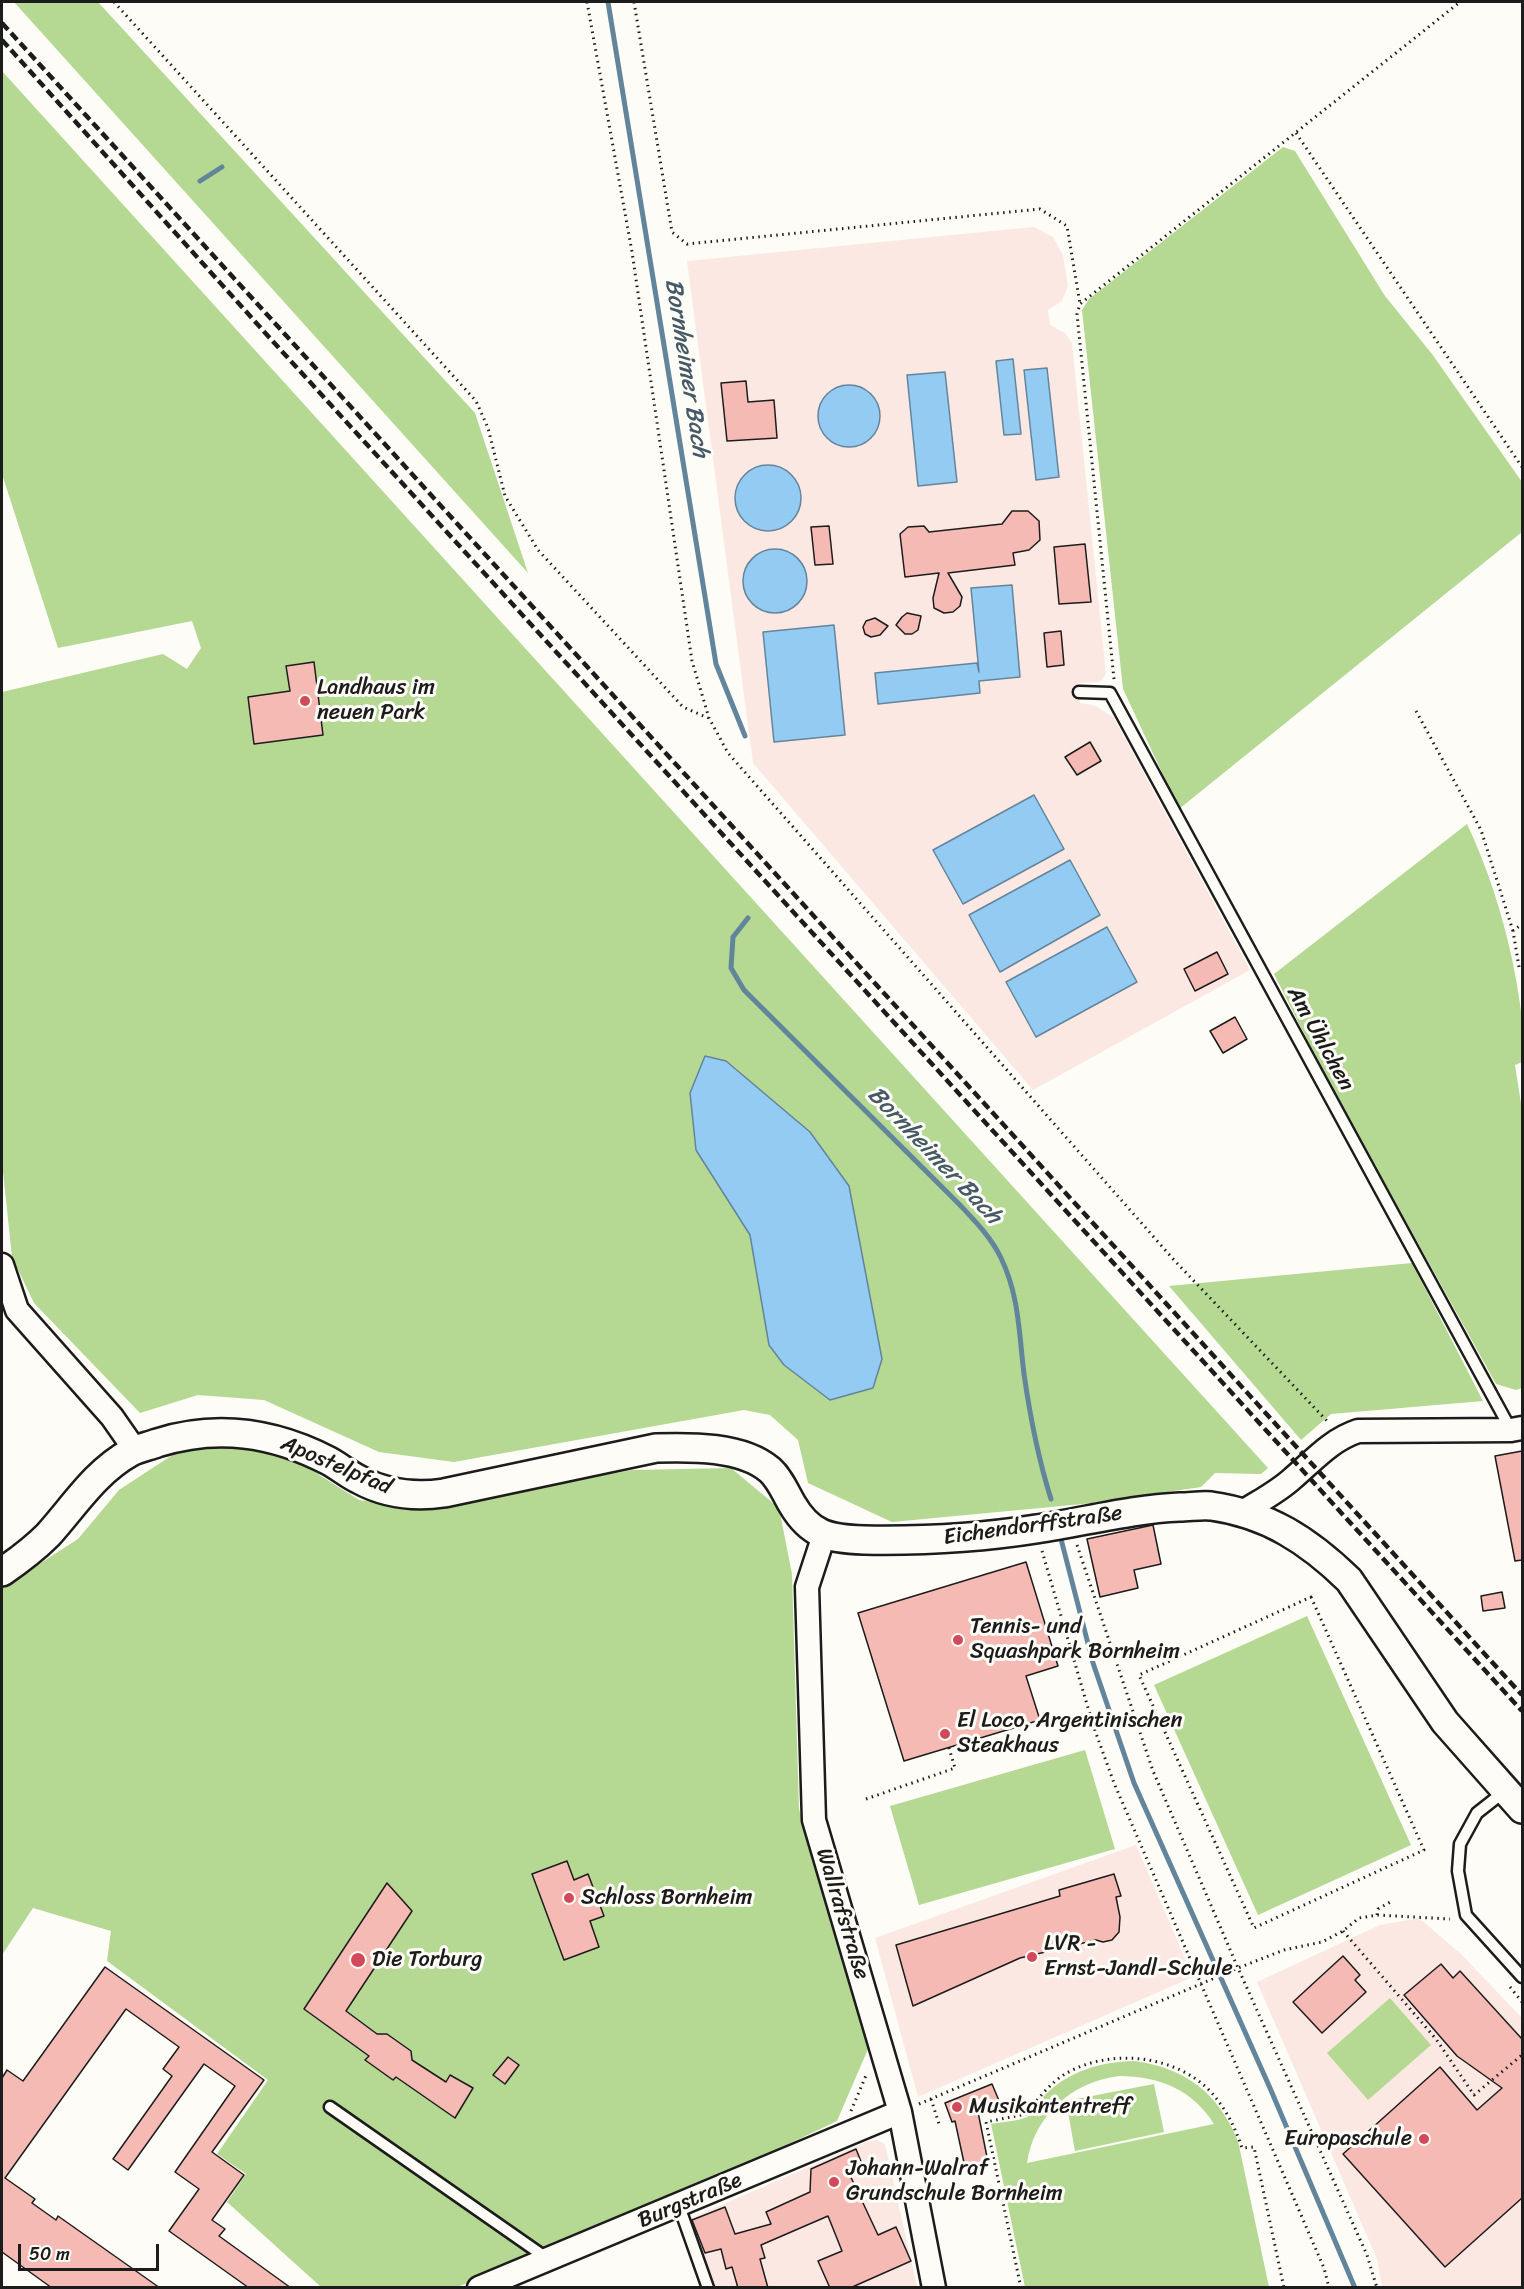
<!DOCTYPE html>
<html>
<head>
<meta charset="utf-8">
<style>
  body { margin:0 }
  #map { position:relative; width:1524px; height:2289px; overflow:hidden; background:#fdfcf7; font-family:Sriracha,sans-serif }
  canvas { display:block }
  .frame { position:absolute; inset:0; border:3px solid #1c1c1c; pointer-events:none }
  .scale { position:absolute; left:18px; top:2244px; width:141px; height:27px; box-sizing:border-box; border:3px solid #1c1c1c; border-top:0; padding-left:8px; font-size:18px; line-height:21px; white-space:nowrap; color:#1c1c1c; -webkit-text-stroke:4px #fdfcf7; paint-order:stroke }
</style>
</head>
<body>
<div id="map">
<canvas width="1524" height="2289"></canvas>
<div class="frame"></div>
<div class="scale">50 m</div>
</div>
<script>
const ctx = document.querySelector('canvas').getContext('2d');
ctx.lineJoin = 'round';
function fill(path, color) { ctx.fillStyle = color; ctx.fill(path, 'evenodd'); }
function strokePath(path, color, width, dash) { ctx.strokeStyle = color; ctx.lineWidth = width; ctx.lineCap = dash ? 'butt' : 'round'; ctx.setLineDash(dash || []); ctx.stroke(path); }
function label(font, color, halo, rows, align = 'center') {
  ctx.font = font + ' Sriracha,sans-serif'; ctx.lineWidth = 6; ctx.setLineDash([]); ctx.textBaseline = 'middle'; ctx.strokeStyle = halo; ctx.fillStyle = color; for (const [text, x, y, turn = 0] of rows) {
    ctx.save(); ctx.translate(x, y); ctx.rotate((+turn || 0) * Math.PI / 180); ctx.textAlign = isNaN(turn) ? turn : align; if (halo) ctx.strokeText(text, 0, 0); ctx.fillText(text, 0, 0); ctx.restore();
  }
}
fill(new Path2D(`
  M 1034,227 L 1053,237 L 1063,255 L 1068,286 L 1062,301 L 1048,310 L 1050,325 L 1065,333 L 1072,343 L 1106,674 L 1101,681 L 1097,682 L 1078,683 L 1080,703 L 1096,706 L 1114,718 L 1250,970 L 1033,1090 L 753,763 L 687,261 Z
  M 1136,1845 L 1193,1977 L 918,2097 L 875,1938 Z
  M 1419,1918 L 1461,1954 L 1522,2018 L 1522,2287 L 1382,2287 L 1377,2259 L 1257,1982 L 1380,1925 Z
  M 877,2140 L 885,2144 L 917,2287 L 715,2287 L 689,2219 L 866,2142 Z`), '#fbe8e3');
fill(new Path2D(`
  M 14,2 L 98,2 L 475,413 L 528,573 Z
  M 2,71 L 1268,1468 L 1261,1474 L 1215,1473 L 1201,1487 L 1093,1503 L 892,1522 L 808,1483 L 798,1440 L 770,1415 L 744,1410 L 454,1462 L 379,1452 L 264,1400 L 198,1395 L 140,1413 L 34,1303 L 12,1257 L 2,1162 L 2,692 L 163,654 L 187,669 L 201,648 L 192,621 L 58,648 L 2,474 ZM 750,1235 L 830,1400 L 784,1365 L 769,1345 Z
  M 1283,147 L 1295,151 L 1385,296 L 1432,354 L 1522,482 L 1522,532 L 1179,809 L 1123,689 L 1082,310 L 1089,299 Z
  M 1467,824 C 1495,883 1515,955 1522,1020 C 1524,1034 1523,1048 1522,1062 L 1515,1065 L 1522,1110 L 1522,1388 L 1516,1390 L 1496,1384 L 1326,1077 L 1274,974 Z
  M 1412,1263 L 1483,1401 L 1331,1414 L 1301,1440 L 1169,1286 Z
  M 232,1443 L 302,1464 L 359,1500 L 424,1509 L 632,1470 L 731,1468 L 779,1508 L 792,1574 L 799,1809 L 868,2049 L 837,2121 L 631,2219 L 457,2287 L 321,2287 L 227,2202 L 246,2174 L 217,2154 L 268,2080 L 107,1961 L 111,1931 L 33,1908 L 2,1955 L 2,1588 L 78,1539 L 119,1490 L 180,1450 Z
  M 1307,1616 L 1411,1845 L 1258,1915 L 1154,1685 Z
  M 1085,1750 L 1115,1849 L 919,1905 L 890,1806 Z
  M 1390,1998 L 1431,2045 L 1368,2100 L 1327,2053 Z
  M 1134,2061 C 1186,2068 1218,2093 1238,2141 L 1269,2287 L 1025,2287 L 991,2124 C 1000,2122 1020,2121 1027,2117 C 1034,2113 1039,2101 1045,2095 C 1069,2071 1100,2062 1134,2061 ZM 1119,2076 C 1159,2076 1193,2090 1214,2124 L 1027,2163 C 1034,2116 1071,2082 1119,2076 Z
  M 1154,2084 L 1164,2132 L 1075,2151 L 1066,2101 Z`), '#b5d892');
const water = new Path2D(`
  M 1013,359 L 1021,434 L 1004,435 L 996,361 Z
  M 1047,368 L 1059,477 L 1036,480 L 1024,370 Z
  M 945,372 L 957,482 L 918,486 L 907,375 Z
  M818 416a31 31 0 1 1 62 0a31 31 0 1 1-62 0Z
  M735 498a33 33 0 1 1 66 0a33 33 0 1 1-66 0Z
  M743 581a32 32 0 1 1 64 0a32 32 0 1 1-64 0Z
  M 1012,585 L 1020,677 L 979,681 L 980,693 L 878,704 L 875,673 L 977,663 L 979,672 L 971,588 Z
  M 834,625 L 845,735 L 774,742 L 763,632 Z
  M 1034,795 L 1064,849 L 963,904 L 933,850 Z
  M 1070,860 L 1100,915 L 1000,972 L 969,915 Z
  M 1107,927 L 1137,982 L 1036,1037 L 1006,982 Z
  M 705,1056 L 726,1061 L 810,1132 L 849,1186 L 882,1359 L 873,1388 L 830,1400 L 784,1365 L 769,1345 L 750,1235 L 696,1150 L 690,1093 Z`);
fill(water, '#93cbf2');
strokePath(water, '#63859c', 1.5);
strokePath(new Path2D(`
  M 608,2 L 716,664 L 745,736
  M 200,181 L 222,167
  M 748,918 L 733,937 L 731,968 L 744,990 L 959,1204 C 975,1221 991,1237 1001,1258 C 1019,1295 1019,1333 1024,1374 C 1030,1416 1038,1458 1051,1499
  M 1061,1539 L 1093,1663 L 1134,1783 L 1270,2088 L 1355,2288`), '#63859c', 5);
const building = new Path2D(`
  M 746,381 L 748,402 L 774,400 L 777,438 L 727,441 L 721,383 Z
  M 1012,511 L 1028,511 L 1039,521 L 1040,540 L 1029,550 L 1013,553 L 1015,565 L 948,573 L 962,597 L 960,606 L 953,612 L 944,613 L 934,608 L 933,598 L 939,573 L 905,577 L 900,534 L 908,527 L 924,526 L 929,532 L 1002,524 Z
  M 829,526 L 833,564 L 815,565 L 811,527 Z
  M 1085,544 L 1091,602 L 1059,604 L 1054,547 Z
  M 907,613 L 921,616 L 918,630 L 912,634 L 905,634 L 896,625 L 902,617 Z
  M 875,618 L 888,626 L 880,635 L 871,637 L 865,634 L 863,627 L 866,621 Z
  M 1061,631 L 1064,665 L 1047,667 L 1044,633 Z
  M 314,662 L 323,735 L 254,744 L 248,697 L 290,691 L 286,666 Z
  M 1090,742 L 1101,761 L 1077,775 L 1065,757 Z
  M 1217,952 L 1228,974 L 1195,991 L 1184,969 Z
  M 1235,1017 L 1247,1039 L 1223,1053 L 1210,1031 Z
  M 1522,1451 L 1522,1560 L 1515,1561 L 1495,1456 Z
  M 1153,1525 L 1161,1564 L 1134,1570 L 1138,1588 L 1100,1597 L 1087,1539 Z
  M 1026,1562 L 1058,1666 L 1026,1676 L 1040,1720 L 904,1761 L 858,1613 Z
  M 1502,1592 L 1505,1608 L 1483,1611 L 1481,1596 Z
  M 567,1861 L 574,1880 L 588,1874 L 604,1916 L 590,1921 L 599,1947 L 564,1960 L 532,1874 Z
  M 1114,1874 L 1121,1896 L 1116,1897 L 1120,1917 L 1119,1932 L 1112,1940 L 1103,1942 L 1096,1940 L 1020,1958 L 913,2006 L 896,1945 L 1060,1896 L 1059,1890 Z
  M 387,1883 L 412,1911 L 346,2011 L 377,2034 L 387,2034 L 411,2051 L 412,2060 L 446,2082 L 450,2075 L 473,2088 L 455,2118 L 396,2077 L 393,2080 L 365,2060 L 369,2056 L 304,2009 Z
  M 1343,1956 L 1360,1975 L 1355,1980 L 1366,1992 L 1322,2033 L 1293,2002 Z
  M 1441,1964 L 1453,1978 L 1460,1971 L 1522,2039 L 1522,2198 L 1445,2267 L 1343,2154 L 1440,2067 L 1477,2110 L 1502,2088 L 1457,2056 L 1404,1995 Z
  M 105,1967 L 264,2080 L 212,2152 L 244,2175 L 212,2220 L 225,2229 L 219,2236 L 291,2288 L 249,2288 L 169,2231 L 199,2189 L 175,2172 L 235,2086 L 204,2064 L 128,2170 L 113,2159 L 172,2076 L 163,2069 L 179,2047 L 126,2009 L 5,2178 L 35,2199 L 32,2203 L 56,2220 L 58,2216 L 160,2288 L 52,2288 L 2,2252 L 2,2078 L 7,2070 L 23,2081 Z
  M 508,2057 L 519,2065 L 505,2084 L 493,2075 Z
  M 992,2084 L 1000,2103 L 978,2112 L 989,2167 L 966,2172 L 955,2121 L 952,2122 L 945,2103 Z
  M 856,2149 L 862,2164 L 848,2171 L 878,2235 L 896,2227 L 911,2261 L 850,2288 L 830,2288 L 818,2261 L 842,2251 L 828,2216 L 761,2245 L 765,2258 L 760,2259 L 768,2288 L 738,2288 L 732,2267 L 726,2269 L 721,2249 L 705,2253 L 692,2220 L 725,2207 L 735,2234 L 771,2224 L 766,2212 L 810,2192 L 811,2169 Z`);
fill(building, '#f6bab5');
strokePath(building, '#1c1c1c', 1.5);
const service = new Path2D(`
  M 1079,692 L 1110,693 L 1511,1430
  M 1505,1791 L 1477,1813 L 1460,1844 L 1458,1871 L 1466,1915 L 1522,1977
  M 330,2107 L 548,2259
  M 679,2206 L 708,2288`);
const minor = new Path2D(`
  M 2,1265 L 17,1310 L 112,1417 L 135,1450
  M 1241,1513 C 1258,1502 1278,1492 1293,1478 C 1314,1460 1331,1440 1358,1431 L 1511,1430 L 1522,1428
  M 824,1535 L 807,1587 L 814,1820 L 900,2112 L 934,2288
  M 479,2288 L 900,2112`);
const tertiary = new Path2D(`
  M 2,1572 C 18,1561 34,1549 48,1535 C 75,1505 95,1472 131,1452 C 139,1448 149,1446 157,1443 C 217,1424 273,1432 329,1461 C 340,1467 349,1475 360,1480 C 386,1494 416,1497 444,1493 L 656,1448 C 691,1447 742,1446 770,1470 C 780,1479 785,1492 792,1504 C 810,1535 829,1539 864,1540 C 922,1541 979,1538 1036,1529 C 1084,1522 1131,1509 1180,1507 C 1190,1507 1201,1505 1211,1506 C 1268,1514 1309,1541 1349,1580 L 1445,1722 L 1522,1809`);
strokePath(service, '#1c1c1c', 15);
strokePath(minor, '#1c1c1c', 27);
strokePath(tertiary, '#1c1c1c', 32);
strokePath(new Path2D(`
  M 114,2 L 476,401 L 488,428 L 505,496 L 538,550 L 683,707 L 708,718
  M 587,2 L 632,252 L 692,661 L 709,718 L 728,753 L 1174,1260 L 1328,1422
  M 634,2 L 672,232 L 687,244 L 1040,209 L 1067,226 L 1080,304
  M 1296,133 L 1522,467
  M 1114,679 L 1077,314 L 1080,304 L 1460,2
  M 1416,711 L 1481,830 L 1513,931
  M 1519,967 L 1513,931 L 1522,924
  M 1077,1545 L 1153,1771 L 1238,1968 L 1367,2255 L 1377,2288
  M 1042,1551 L 1093,1725 L 1114,1783 L 1324,2268 L 1329,2288
  M 1311,1597 L 1424,1850 L 1254,1928 L 1139,1675 Z
  M 866,1799 L 955,1768 L 949,1748
  M 1377,1915 L 1378,1909 L 1392,1901
  M 1343,1931 L 1436,2039 L 1474,2095 L 1522,2055
  M 1510,1987 L 1522,2002
  M 931,2099 L 940,2127
  M 919,2104 L 1238,1968 L 1284,1950 L 1322,1942 L 1343,1931 L 1359,1918 L 1377,1915 L 1450,1919
  M 851,2111 L 867,2073
  M 1021,2288 L 986,2122 L 1026,2114 C 1037,2100 1050,2083 1065,2074 C 1109,2048 1175,2054 1211,2092 C 1226,2109 1235,2127 1242,2148 L 1254,2147 L 1284,2288`), '#1c1c1c', 3, [1.5, 4.5]);
strokePath(service, '#fdfcf7', 10);
strokePath(minor, '#fdfcf7', 22);
strokePath(tertiary, '#fdfcf7', 27);
strokePath(new Path2D(`
  M 2,23 L 1522,1695
  M 2,40 L 268,336 L 1522,1711`), '#1c1c1c', 4.5, [9, 4.5]);
for (const [x, y, r, color] of [
  [305,701,6,"#d1495b"],
  [958,1640,6,"#d1495b"],
  [945,1734,6,"#d1495b"],
  [569,1898,6,"#d1495b"],
  [1032,1957,6,"#d1495b"],
  [358,1960,8,"#d1495b"],
  [957,2107,6,"#d1495b"],
  [1424,2139,6,"#d1495b"],
  [834,2182,6,"#d1495b"]
]) { const dot = new Path2D(); dot.arc(x, y, r, 0, 2 * Math.PI); ctx.fillStyle = color; ctx.fill(dot); strokePath(dot, '#fdfcf7', 2); }
label('22px', '#1c1c1c', '#fdfcf7', [
  ["Landhaus im",317,688],
  ["neuen Park",317,713],
  ["Tennis- und",970,1627],
  ["Squashpark Bornheim",970,1652],
  ["El Loco, Argentinischen",957,1721],
  ["Steakhaus",957,1746],
  ["Schloss Bornheim",581,1898],
  ["LVR -",1044,1944],
  ["Ernst-Jandl-Schule",1044,1969],
  ["Die Torburg",372,1960],
  ["Musikantentreff",969,2107],
  ["Europaschule",1412,2139,"right"],
  ["Johann-Walraf",846,2169],
  ["Grundschule Bornheim",846,2194]
], 'left');
label('22px', '#1c1c1c', '#fdfcf7', [
  ["Am Ühlchen",1320,1039,61],
  ["Apostelpfad",336,1466,23],
  ["Eichendorffstraße",1033,1526,-8],
  ["Wallrafstraße",842,1914,73],
  ["Burgstraße",690,2201,-23]
]);
label('italic 24px', '#465967', '#fdfcf7', [
  ["Bornheimer Bach",686,368,81],
  ["Bornheimer Bach",934,1156,46]
]);
</script>
</body>
</html>
